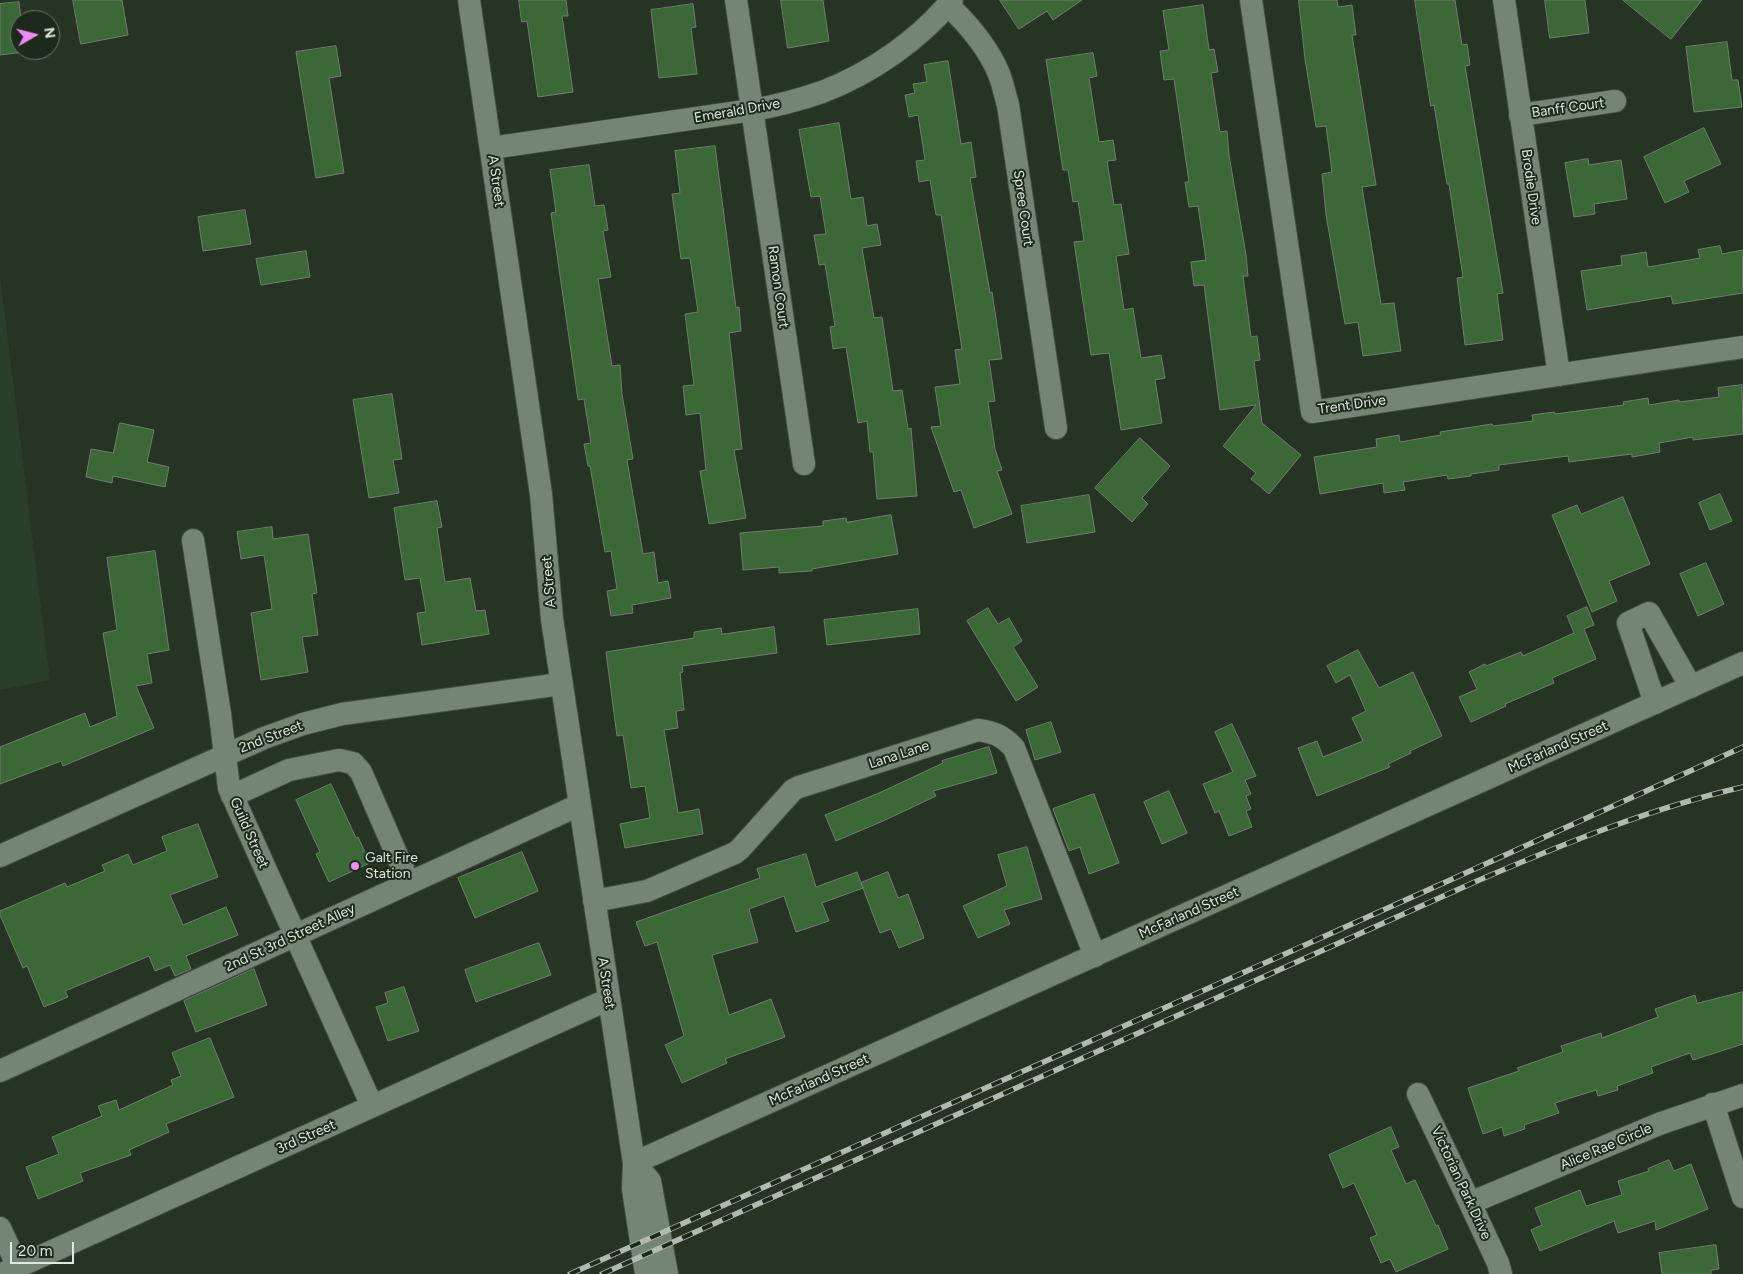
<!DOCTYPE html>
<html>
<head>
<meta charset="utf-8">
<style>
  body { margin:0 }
  #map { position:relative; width:1743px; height:1274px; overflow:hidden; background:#263424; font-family:Figtree,sans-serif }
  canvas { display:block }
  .north { position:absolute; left:10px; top:10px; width:50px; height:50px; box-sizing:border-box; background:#1c2a1b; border:1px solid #6a7669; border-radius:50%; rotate:82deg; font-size:14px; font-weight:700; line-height:20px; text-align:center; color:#dfe8de }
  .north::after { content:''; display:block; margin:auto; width:18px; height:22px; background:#ef8bf7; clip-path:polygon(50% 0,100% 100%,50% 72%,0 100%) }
  .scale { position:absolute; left:10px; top:1242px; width:64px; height:22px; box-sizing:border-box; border:2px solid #dfe8de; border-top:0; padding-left:6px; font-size:15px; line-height:18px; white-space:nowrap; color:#dfe8de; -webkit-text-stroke:4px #1c2a1b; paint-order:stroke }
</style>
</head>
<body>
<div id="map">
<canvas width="1743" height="1274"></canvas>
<div class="north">N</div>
<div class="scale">20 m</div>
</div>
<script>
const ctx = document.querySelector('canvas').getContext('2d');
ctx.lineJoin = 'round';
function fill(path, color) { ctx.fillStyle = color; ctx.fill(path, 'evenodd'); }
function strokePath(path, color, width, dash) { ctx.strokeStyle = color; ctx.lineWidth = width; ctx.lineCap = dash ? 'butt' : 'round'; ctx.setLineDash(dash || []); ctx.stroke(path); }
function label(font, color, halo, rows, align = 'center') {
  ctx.font = font + ' Figtree,sans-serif'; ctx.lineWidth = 4; ctx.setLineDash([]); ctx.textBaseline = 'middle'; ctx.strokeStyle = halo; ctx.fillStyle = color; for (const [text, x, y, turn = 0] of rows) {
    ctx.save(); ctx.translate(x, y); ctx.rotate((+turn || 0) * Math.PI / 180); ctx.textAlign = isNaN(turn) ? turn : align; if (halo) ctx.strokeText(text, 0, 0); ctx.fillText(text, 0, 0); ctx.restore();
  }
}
fill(new Path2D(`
  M 0,276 L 50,680 L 0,690 Z`), '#2b3e29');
const building = new Path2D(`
  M 73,0 L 122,0 L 128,35 L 81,44 Z
  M 519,0 L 566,0 L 568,16 L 562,16 L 573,92 L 538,97 L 527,21 L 522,22 Z
  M 781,0 L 823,0 L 829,41 L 788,48 Z
  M 1000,0 L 1082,0 L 1053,20 L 1047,11 L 1019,29 Z
  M 1299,0 L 1337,0 L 1338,7 L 1352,5 L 1356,35 L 1352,35 L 1376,185 L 1362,187 L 1381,304 L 1394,303 L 1401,351 L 1363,356 L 1358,322 L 1345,324 L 1326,215 L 1322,174 L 1332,172 L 1326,126 L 1316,127 L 1305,59 Z
  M 1415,0 L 1455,0 L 1462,45 L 1467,44 L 1470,65 L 1465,66 L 1503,293 L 1497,294 L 1503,340 L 1465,345 L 1457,278 L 1463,277 L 1449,184 L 1447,184 L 1434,105 L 1431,106 Z
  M 1545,0 L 1585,0 L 1589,33 L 1550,38 Z
  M 1623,0 L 1702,0 L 1671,39 Z
  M 19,2 L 21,20 L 20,50 L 25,50 L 25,52 L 0,55 L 0,4 Z
  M 693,4 L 696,27 L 691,28 L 697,74 L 659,78 L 651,10 Z
  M 1203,5 L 1209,50 L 1214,49 L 1218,72 L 1211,73 L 1220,132 L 1227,131 L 1229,155 L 1246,255 L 1248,276 L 1243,276 L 1251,337 L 1257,336 L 1260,360 L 1254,361 L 1262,423 L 1301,455 L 1269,494 L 1251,479 L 1256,473 L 1223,446 L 1256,405 L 1220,410 L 1204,285 L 1194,286 L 1191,262 L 1206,260 L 1198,206 L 1189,207 L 1185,182 L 1189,182 L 1174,79 L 1164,80 L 1160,51 L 1169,50 L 1163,11 Z
  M 1727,42 L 1732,80 L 1738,80 L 1742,107 L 1694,112 L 1686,47 Z
  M 336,46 L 341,76 L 329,78 L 344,173 L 316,178 L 296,52 Z
  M 1093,53 L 1097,76 L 1089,78 L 1099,142 L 1113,140 L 1116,160 L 1107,161 L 1114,205 L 1121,204 L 1129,254 L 1116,256 L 1124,310 L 1133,308 L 1141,358 L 1161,355 L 1165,378 L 1155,380 L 1162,423 L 1121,430 L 1109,353 L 1091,355 L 1074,242 L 1084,241 L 1078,201 L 1073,202 L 1068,170 L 1063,170 L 1046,60 Z
  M 948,61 L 961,144 L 971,142 L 976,177 L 970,178 L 990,293 L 992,292 L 1002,359 L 989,360 L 995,401 L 988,402 L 995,449 L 1002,470 L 997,471 L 1012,514 L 974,528 L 961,490 L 954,492 L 931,427 L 941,426 L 935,387 L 960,384 L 955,350 L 962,349 L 941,215 L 936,215 L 930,180 L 919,182 L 916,161 L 925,160 L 918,115 L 909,117 L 905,95 L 915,93 L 913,84 L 927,82 L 924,65 Z
  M 839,123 L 851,199 L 863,197 L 867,226 L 877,224 L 881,245 L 862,248 L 874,318 L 882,317 L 893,391 L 902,390 L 908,429 L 911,428 L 917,496 L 877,499 L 873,452 L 870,452 L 867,421 L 858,423 L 846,347 L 833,349 L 830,327 L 835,326 L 825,264 L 819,265 L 814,235 L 826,234 L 820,196 L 811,197 L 799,130 Z
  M 1704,128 L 1721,164 L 1684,181 L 1689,192 L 1665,203 L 1644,157 Z
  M 715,146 L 736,308 L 739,307 L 741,331 L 729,333 L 742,449 L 734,450 L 746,518 L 709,524 L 700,471 L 706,470 L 700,413 L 686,415 L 683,386 L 694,385 L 685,314 L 698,312 L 690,258 L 681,259 L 672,194 L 680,193 L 675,151 Z
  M 1588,159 L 1589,165 L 1621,160 L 1627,199 L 1594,204 L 1595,214 L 1574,217 L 1565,163 Z
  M 589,165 L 595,206 L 604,205 L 608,230 L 603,231 L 611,277 L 598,279 L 612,366 L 620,365 L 622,394 L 633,459 L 627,460 L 643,554 L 654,552 L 658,583 L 668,581 L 671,598 L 632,605 L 633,613 L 611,616 L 607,591 L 617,589 L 611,551 L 605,552 L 590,466 L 588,466 L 584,444 L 591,443 L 584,399 L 578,400 L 551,213 L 556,212 L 550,170 Z
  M 245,210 L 251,244 L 203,251 L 198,217 Z
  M 1720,246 L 1722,254 L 1743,250 L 1743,293 L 1673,304 L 1671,296 L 1587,310 L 1581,271 L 1622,265 L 1621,256 L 1646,252 L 1648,267 L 1700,258 L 1698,250 Z
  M 306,251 L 310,277 L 261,285 L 256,259 Z
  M 1742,385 L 1743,434 L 1693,440 L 1693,437 L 1659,443 L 1660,452 L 1632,457 L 1632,454 L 1569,462 L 1568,456 L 1499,465 L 1499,470 L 1471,474 L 1471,476 L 1448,479 L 1447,475 L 1403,482 L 1405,490 L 1384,493 L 1383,483 L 1320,494 L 1314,457 L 1377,447 L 1376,439 L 1399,435 L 1400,442 L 1441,435 L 1440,432 L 1492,424 L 1493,426 L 1533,421 L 1532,415 L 1554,412 L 1555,414 L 1624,405 L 1623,402 L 1648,398 L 1649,405 L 1679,400 L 1679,402 L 1719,397 L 1718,388 Z
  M 392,394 L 402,459 L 393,460 L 399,493 L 369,498 L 353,400 Z
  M 120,423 L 154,430 L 147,462 L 169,467 L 165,487 L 113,476 L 112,483 L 86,477 L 91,449 L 113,453 Z
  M 1140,438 L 1170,466 L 1142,498 L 1148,504 L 1132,522 L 1095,488 Z
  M 1720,494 L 1732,521 L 1710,530 L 1699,503 Z
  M 1089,495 L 1095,532 L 1027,543 L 1021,506 Z
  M 1623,497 L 1650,564 L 1609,581 L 1617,601 L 1592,612 L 1552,515 L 1577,505 L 1581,514 Z
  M 437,501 L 442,527 L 437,528 L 445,582 L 470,578 L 476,611 L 485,610 L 489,634 L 422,645 L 417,613 L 426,612 L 420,578 L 405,580 L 394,508 Z
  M 891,515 L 898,554 L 812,569 L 812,571 L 779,573 L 779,567 L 743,570 L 740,533 L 823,526 L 823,521 L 846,518 L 847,522 Z
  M 272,527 L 273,539 L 308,534 L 317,593 L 312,594 L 318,635 L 302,637 L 308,672 L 261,680 L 251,613 L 272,609 L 264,555 L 241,559 L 237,532 Z
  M 155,551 L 169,650 L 147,654 L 152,683 L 136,686 L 154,728 L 63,766 L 61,761 L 0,784 L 0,747 L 85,713 L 90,727 L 117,716 L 103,633 L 117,630 L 107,558 Z
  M 1706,563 L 1724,604 L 1698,616 L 1680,574 Z
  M 1587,607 L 1594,625 L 1584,629 L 1596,659 L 1552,678 L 1554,683 L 1505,704 L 1506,706 L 1471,722 L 1459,697 L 1477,689 L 1469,672 L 1485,664 L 1486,666 L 1521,652 L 1523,656 L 1574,633 L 1567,616 Z
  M 988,608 L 998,624 L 1009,618 L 1022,641 L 1013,647 L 1038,687 L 1016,701 L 967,621 Z
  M 918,609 L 920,634 L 827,645 L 824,620 Z
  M 774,627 L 777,653 L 682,666 L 683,672 L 680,673 L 684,710 L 676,711 L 678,728 L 664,730 L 678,813 L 699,809 L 703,834 L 625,848 L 620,824 L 650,818 L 645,786 L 631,788 L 623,735 L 617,736 L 606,652 L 694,638 L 694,632 L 721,628 L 722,634 Z
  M 1358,650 L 1379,688 L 1413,672 L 1442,736 L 1410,751 L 1411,753 L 1388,764 L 1390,767 L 1317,796 L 1298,748 L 1317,741 L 1323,757 L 1363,741 L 1352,718 L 1366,711 L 1350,675 L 1336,683 L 1327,666 Z
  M 1051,722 L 1061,752 L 1035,760 L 1026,730 Z
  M 1232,724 L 1256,776 L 1245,780 L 1251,794 L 1246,796 L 1251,809 L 1246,811 L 1252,827 L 1229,836 L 1219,811 L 1215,813 L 1203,784 L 1233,772 L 1215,732 Z
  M 989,747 L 997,773 L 933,791 L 936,796 L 883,821 L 836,841 L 825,815 L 879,793 L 943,763 L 942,761 Z
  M 331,784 L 356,838 L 358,837 L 370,863 L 329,882 L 316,854 L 320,852 L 296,800 Z
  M 1169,791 L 1187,833 L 1162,844 L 1144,802 Z
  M 1094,794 L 1119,863 L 1089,874 L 1080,847 L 1069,851 L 1053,809 Z
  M 198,824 L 218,877 L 170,895 L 183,925 L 226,907 L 238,935 L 186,956 L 191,969 L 175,976 L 170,965 L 155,971 L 149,956 L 65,991 L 68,997 L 44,1007 L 27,966 L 23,968 L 0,915 L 0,911 L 65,883 L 67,887 L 105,871 L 102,865 L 128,854 L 133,865 L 167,851 L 162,837 Z
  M 1027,847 L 1042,899 L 1004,910 L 1010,924 L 978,938 L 963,906 L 1007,886 L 998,855 Z
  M 522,852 L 538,891 L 475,918 L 458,878 Z
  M 806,854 L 816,887 L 857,872 L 863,888 L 822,903 L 829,921 L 796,932 L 784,896 L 749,909 L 758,942 L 712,955 L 729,1015 L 771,999 L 785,1037 L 725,1059 L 727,1063 L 682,1083 L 665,1045 L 684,1036 L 657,942 L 645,946 L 636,922 L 760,878 L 757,869 Z
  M 888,872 L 898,898 L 908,894 L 924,938 L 899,948 L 891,929 L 880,933 L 861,883 Z
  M 539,943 L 551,975 L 476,1002 L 465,970 Z
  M 254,969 L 267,1005 L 196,1032 L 184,1001 Z
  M 404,987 L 419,1031 L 388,1041 L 376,1007 L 388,1003 L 385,993 Z
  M 1743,992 L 1743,1044 L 1693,1060 L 1690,1053 L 1651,1067 L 1653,1073 L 1617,1086 L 1618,1090 L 1598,1096 L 1596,1090 L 1555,1103 L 1559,1113 L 1524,1125 L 1525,1129 L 1504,1136 L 1502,1127 L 1483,1134 L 1468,1088 L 1519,1071 L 1517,1068 L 1563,1052 L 1561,1046 L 1601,1033 L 1602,1038 L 1658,1017 L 1655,1009 L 1695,995 L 1697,1003 Z
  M 210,1038 L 234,1097 L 166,1124 L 169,1132 L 129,1150 L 131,1155 L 80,1173 L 83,1181 L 38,1199 L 26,1167 L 59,1154 L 52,1137 L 102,1116 L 98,1106 L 116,1100 L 119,1110 L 173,1085 L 171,1080 L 181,1076 L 172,1053 Z
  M 1391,1127 L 1399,1147 L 1391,1150 L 1406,1184 L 1415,1180 L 1436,1226 L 1438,1225 L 1448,1249 L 1396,1272 L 1390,1259 L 1381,1263 L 1370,1238 L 1377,1235 L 1354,1183 L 1343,1188 L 1329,1155 Z
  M 1669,1160 L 1674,1171 L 1691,1164 L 1708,1209 L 1656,1230 L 1655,1221 L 1618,1233 L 1614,1221 L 1540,1251 L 1531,1230 L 1542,1225 L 1535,1208 L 1580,1190 L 1586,1206 L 1622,1195 L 1618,1181 L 1649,1171 L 1648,1169 Z
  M 1716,1245 L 1719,1269 L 1711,1270 L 1711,1274 L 1662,1274 L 1659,1253 Z`);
fill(building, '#3c6838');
strokePath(building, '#6e7e6c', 1);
const minor = new Path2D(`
  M 469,0 L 541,494 L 552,619 L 634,1163 L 633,1189 L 646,1274
  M 736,0 L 804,464
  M 1251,0 L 1312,412 L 1743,347
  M 1504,0 L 1559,375
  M 948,5 C 969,25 988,47 999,74 C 1003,84 1005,95 1008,105 L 1056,428
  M 1520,115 L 1615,101
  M 491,148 L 752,110 C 776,106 799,100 822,92 C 870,74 919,40 952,0
  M 193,540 L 220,714 L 229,788 L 372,1106
  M 1655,703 L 1628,623 L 1649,613 L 1691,687
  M 232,796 L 289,770 L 339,760 L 353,763 L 361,772 L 409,883
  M 0,856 L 264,738 L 303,724 L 342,714 L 561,684
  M 594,901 L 647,891 L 735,853 L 740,849 L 793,790 L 799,787 L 978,730 C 994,732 1003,736 1014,748 L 1095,956
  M 0,1071 L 579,805
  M 1418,1094 L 1470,1203 L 1498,1263 L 1501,1274
  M 1713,1104 L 1743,1197
  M 634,1163 L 1743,663
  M 634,1163 L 650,1181 L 667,1274
  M 1470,1203 L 1659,1124 L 1743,1095
  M 0,1228 L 18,1267
  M 2,1274 L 609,999`);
strokePath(minor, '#445043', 24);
strokePath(minor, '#758573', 22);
const rail = new Path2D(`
  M 570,1274 L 1448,881 L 1743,747
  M 602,1274 L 1477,881 C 1563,844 1651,808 1743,787`);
strokePath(rail, '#b0baaf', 5.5);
strokePath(rail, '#1c2a1b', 4, [11]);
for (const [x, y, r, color] of [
  [355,866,5,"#ef8bf7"]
]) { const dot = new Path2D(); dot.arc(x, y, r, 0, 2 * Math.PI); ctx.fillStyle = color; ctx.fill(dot); strokePath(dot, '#1c2a1b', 2); }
label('14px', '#dfe8de', '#1c2a1b', [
  ["Banff Court",1568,108,-8],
  ["Emerald Drive",737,111,-10],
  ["A Street",496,181,82],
  ["Brodie Drive",1531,187,82],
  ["Spree Court",1023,208,82],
  ["Ramon Court",778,287,82],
  ["Trent Drive",1352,405,-8],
  ["A Street",549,582,-95],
  ["2nd Street",271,737,-21],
  ["McFarland Street",1558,747,-24],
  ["Lana Lane",899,755,-18],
  ["Guild Street",249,833,66],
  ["McFarland Street",1189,913,-24],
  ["2nd St 3rd Street Alley",290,938,-25],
  ["A Street",606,983,81],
  ["McFarland Street",819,1080,-24],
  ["3rd Street",306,1137,-24],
  ["Alice Rae Circle",1606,1147,-23],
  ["Victorian Park Drive",1461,1183,65]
]);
label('14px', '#dfe8de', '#1c2a1b', [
  ["Galt Fire",365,858],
  ["Station",365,874]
], 'left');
</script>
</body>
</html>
